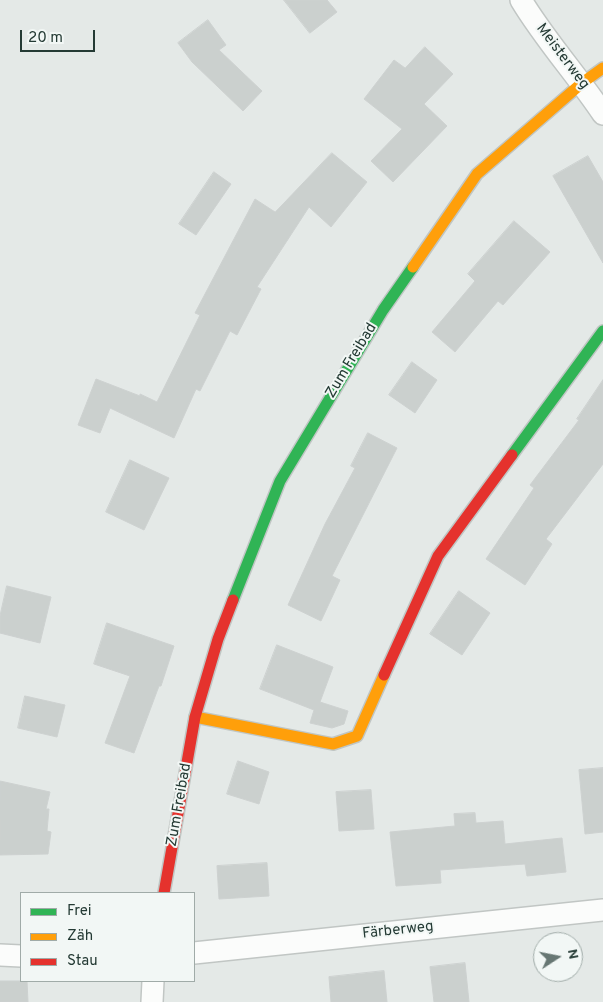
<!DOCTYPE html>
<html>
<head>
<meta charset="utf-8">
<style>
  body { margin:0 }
  #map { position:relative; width:603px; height:1002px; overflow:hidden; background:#e4e9e7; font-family:Overpass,sans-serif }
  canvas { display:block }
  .legend { position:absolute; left:20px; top:892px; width:175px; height:90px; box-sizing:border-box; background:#f2f7f5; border:1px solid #a0aba8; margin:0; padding:6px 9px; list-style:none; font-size:15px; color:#243a34 }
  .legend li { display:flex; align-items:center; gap:10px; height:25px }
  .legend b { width:25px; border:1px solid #a0aba8 }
  .north { position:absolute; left:533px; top:932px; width:50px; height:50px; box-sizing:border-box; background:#f2f7f5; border:1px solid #a0aba8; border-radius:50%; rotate:79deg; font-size:14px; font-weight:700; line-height:20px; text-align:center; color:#243a34 }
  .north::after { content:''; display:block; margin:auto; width:18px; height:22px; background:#677773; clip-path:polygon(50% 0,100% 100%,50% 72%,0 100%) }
  .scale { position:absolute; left:20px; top:30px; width:75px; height:22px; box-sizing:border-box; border:2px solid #243a34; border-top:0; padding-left:6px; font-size:15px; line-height:18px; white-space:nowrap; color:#243a34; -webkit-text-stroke:4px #f2f7f5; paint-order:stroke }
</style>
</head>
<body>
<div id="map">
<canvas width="603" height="1002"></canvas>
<ul class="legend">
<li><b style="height:6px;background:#30b455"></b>Frei</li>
<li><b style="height:6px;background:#ff9f0a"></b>Zäh</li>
<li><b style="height:6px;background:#e5322d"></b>Stau</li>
</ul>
<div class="north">N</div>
<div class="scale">20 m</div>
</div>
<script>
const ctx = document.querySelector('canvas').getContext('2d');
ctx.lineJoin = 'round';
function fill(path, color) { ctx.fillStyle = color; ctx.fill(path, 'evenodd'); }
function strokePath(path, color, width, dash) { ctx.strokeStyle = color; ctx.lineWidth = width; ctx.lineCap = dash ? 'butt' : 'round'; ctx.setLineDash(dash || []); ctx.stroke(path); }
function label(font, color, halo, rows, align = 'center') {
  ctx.font = font + ' Overpass,sans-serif'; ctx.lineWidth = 4; ctx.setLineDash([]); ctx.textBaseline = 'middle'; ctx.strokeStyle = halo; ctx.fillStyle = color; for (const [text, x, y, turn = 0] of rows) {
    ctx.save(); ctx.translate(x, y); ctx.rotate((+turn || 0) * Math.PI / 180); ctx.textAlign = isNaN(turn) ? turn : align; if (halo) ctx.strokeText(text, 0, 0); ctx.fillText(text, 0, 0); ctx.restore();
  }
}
const building = new Path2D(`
  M 284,0 L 327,0 L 337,12 L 310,33 Z
  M 208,20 L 226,45 L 219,50 L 262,91 L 243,111 L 192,62 L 178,43 Z
  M 425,47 L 453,74 L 424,104 L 447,126 L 393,182 L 371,161 L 402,129 L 364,99 L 394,60 L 405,68 Z
  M 332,153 L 367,182 L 331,227 L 309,207 L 257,287 L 261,289 L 237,335 L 230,331 L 200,391 L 196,389 L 174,438 L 110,408 L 100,433 L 78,425 L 96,379 L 140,396 L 140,394 L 157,402 L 200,315 L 195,313 L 255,199 L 275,212 Z
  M 588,156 L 603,182 L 603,263 L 553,176 Z
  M 214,172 L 231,184 L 196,235 L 179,224 Z
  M 514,221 L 550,252 L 503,305 L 498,301 L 455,352 L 432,332 L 475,281 L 468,274 Z
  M 412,362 L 437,380 L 415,413 L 389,395 Z
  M 603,380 L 603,464 L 546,539 L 552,544 L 525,585 L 486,559 L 534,488 L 530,485 L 579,420 L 577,419 Z
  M 368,433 L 397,448 L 332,576 L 340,580 L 321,621 L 288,605 L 325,524 L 355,468 L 351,466 Z
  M 130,460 L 169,478 L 144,530 L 106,512 Z
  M 7,586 L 51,597 L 40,643 L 0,633 L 0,616 Z
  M 459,591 L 490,613 L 462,655 L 430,634 Z
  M 107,623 L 174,646 L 161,686 L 159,686 L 134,753 L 105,743 L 130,676 L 94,664 Z
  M 277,645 L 333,667 L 320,702 L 348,711 L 344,724 L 332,728 L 310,723 L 314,710 L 260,689 Z
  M 25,696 L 65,705 L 57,737 L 18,728 Z
  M 238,761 L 269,772 L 259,804 L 227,794 Z
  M 603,768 L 603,832 L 585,834 L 579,770 Z
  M 0,781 L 50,792 L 46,809 L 49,809 L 47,831 L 51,832 L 48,854 L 0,855 Z
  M 371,790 L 374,829 L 339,831 L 336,792 Z
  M 475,813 L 476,823 L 503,821 L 505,844 L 562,838 L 566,872 L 527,876 L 525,864 L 440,870 L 441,883 L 396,886 L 390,832 L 455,826 L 454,814 Z
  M 267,863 L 269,896 L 219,899 L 217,866 Z
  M 465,963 L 469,1002 L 434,1002 L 430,967 Z
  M 384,971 L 387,1002 L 331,1002 L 329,977 Z
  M 0,981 L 27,981 L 28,1002 L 0,1002 Z`);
fill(building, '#cbd0ce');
strokePath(building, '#cdd1d0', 1);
const street = new Path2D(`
  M 521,0 C 545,40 577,75 603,114
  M 194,953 L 603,910
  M 0,955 L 21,956
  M 152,1002 L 153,981`);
const fast = new Path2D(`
  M 512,455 L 603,331
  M 233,600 L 280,481 L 383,310 L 413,267`);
const slow = new Path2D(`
  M 413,267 L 477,174 L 582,83 L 603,68
  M 195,717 L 333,744 L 357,736 L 384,675`);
const jam = new Path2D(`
  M 384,675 L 438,556 L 512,455
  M 164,893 L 195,717 L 218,639 L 233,600`);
strokePath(street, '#c1c6c4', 24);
strokePath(fast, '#c0c6c4', 14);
strokePath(slow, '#c0c6c4', 14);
strokePath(jam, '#c0c6c4', 14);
strokePath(street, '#fbfcfb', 21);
strokePath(fast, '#30b455', 11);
strokePath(slow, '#ff9f0a', 11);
strokePath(jam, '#e5322d', 11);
label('15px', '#243a34', '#f2f7f5', [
  ["Meisterweg",562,57,53],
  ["Zum Freibad",352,361,-59],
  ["Zum Freibad",180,805,-80],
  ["Färberweg",398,931,-6]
]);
</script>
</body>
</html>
